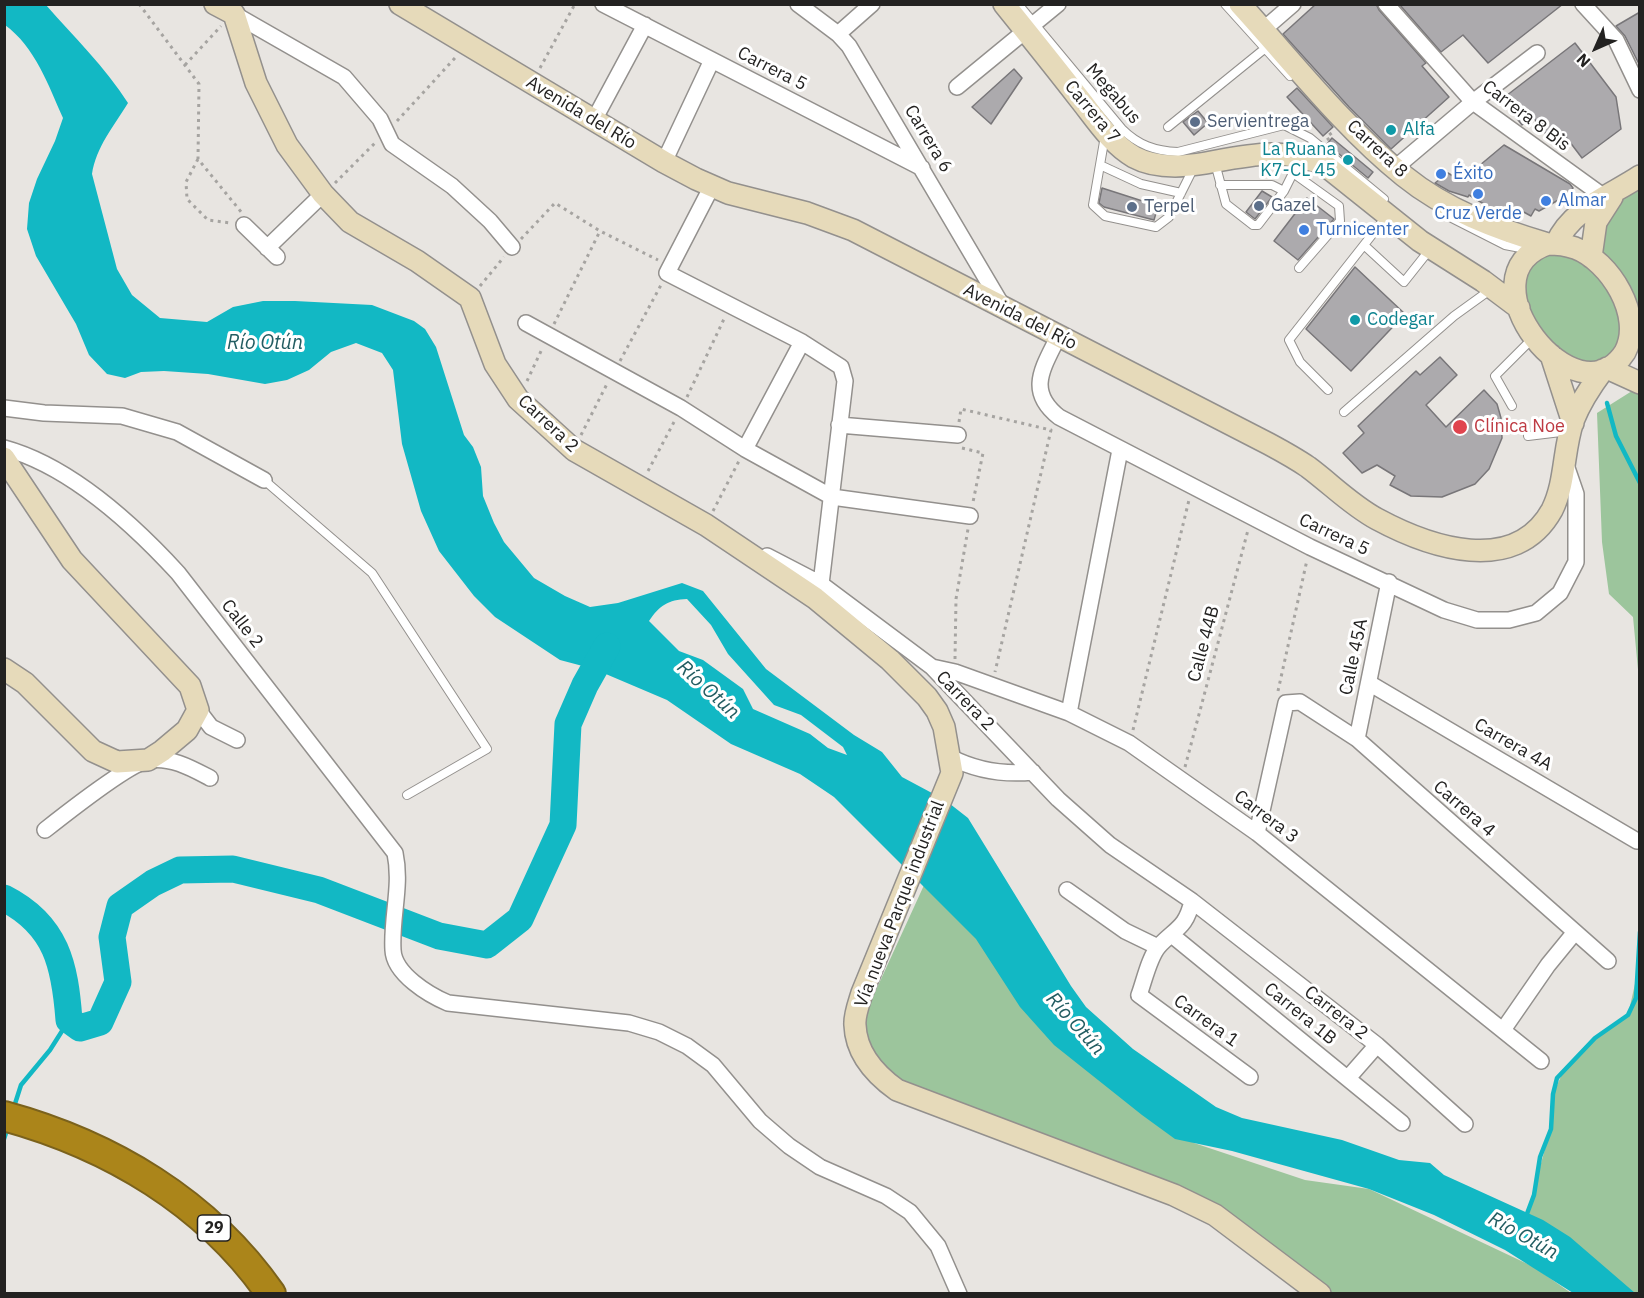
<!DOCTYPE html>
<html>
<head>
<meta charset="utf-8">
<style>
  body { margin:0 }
  #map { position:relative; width:1644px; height:1298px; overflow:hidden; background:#e8e5e1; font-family:"IBM Plex Sans",sans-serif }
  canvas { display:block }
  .frame { position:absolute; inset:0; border:6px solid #232221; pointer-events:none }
  .north { position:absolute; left:1566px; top:18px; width:60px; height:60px; -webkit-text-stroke:4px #fff; paint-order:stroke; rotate:225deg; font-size:16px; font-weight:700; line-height:24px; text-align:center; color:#232221 }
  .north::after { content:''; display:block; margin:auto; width:21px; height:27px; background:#232221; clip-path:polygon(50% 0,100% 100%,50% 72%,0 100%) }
</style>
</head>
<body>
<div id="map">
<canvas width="1644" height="1298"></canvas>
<div class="frame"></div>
<div class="north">N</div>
</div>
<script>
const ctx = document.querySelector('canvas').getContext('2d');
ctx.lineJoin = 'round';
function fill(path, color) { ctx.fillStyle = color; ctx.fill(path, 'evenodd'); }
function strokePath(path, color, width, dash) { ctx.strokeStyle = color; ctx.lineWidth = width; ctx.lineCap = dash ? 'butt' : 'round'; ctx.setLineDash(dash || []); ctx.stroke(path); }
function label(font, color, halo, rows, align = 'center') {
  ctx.font = font + ' "IBM Plex Sans",sans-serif'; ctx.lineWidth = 6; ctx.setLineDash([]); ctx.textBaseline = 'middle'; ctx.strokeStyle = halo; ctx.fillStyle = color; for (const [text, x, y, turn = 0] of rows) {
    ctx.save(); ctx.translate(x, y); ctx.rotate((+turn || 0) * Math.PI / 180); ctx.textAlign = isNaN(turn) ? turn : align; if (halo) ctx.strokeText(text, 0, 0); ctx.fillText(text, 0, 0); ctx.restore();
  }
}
fill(new Path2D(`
  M 1639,188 L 1639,319 L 1616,362 L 1559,363 L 1514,283 L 1556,244 L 1590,256 L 1608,200 Z
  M 1632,391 L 1640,395 L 1639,680 L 1633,617 L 1609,594 L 1602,542 L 1597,413 Z
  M 936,859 L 1088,1071 L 1194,1143 L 1305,1180 L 1369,1189 L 1534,1267 L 1571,1293 L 1321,1293 L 1215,1215 L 948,1109 L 866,1059 L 865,1014 Z
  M 1639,966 L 1639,1293 L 1602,1293 L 1521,1234 L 1549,1135 L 1553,1094 L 1563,1072 L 1595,1038 L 1628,1015 Z`), '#9cc59c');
fill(new Path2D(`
  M 5,5 L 46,5 C 74,37 105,67 128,103 C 114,126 96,147 92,174 L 117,269 L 132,295 L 160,318 L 207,322 L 233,307 L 263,301 L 295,301 L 372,305 L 414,321 L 425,329 L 436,347 L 464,435 L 473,447 L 481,467 L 483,496 L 494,523 L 504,542 L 534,578 L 565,596 L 590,607 L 618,603 L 682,583 L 703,591 L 766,669 L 854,735 L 882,752 L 902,777 L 945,800 L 968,818 L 1071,986 L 1086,1007 L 1133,1049 L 1216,1107 L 1242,1118 L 1342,1140 L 1399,1160 L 1430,1163 L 1444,1175 L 1543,1220 L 1570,1237 L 1635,1293 L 1573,1293 L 1505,1250 L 1434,1215 L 1369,1189 L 1232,1151 L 1175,1139 L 1142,1115 L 1054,1045 L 1020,1007 L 976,939 L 834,797 L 800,774 L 731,744 L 667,700 L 594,669 L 560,660 L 495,617 L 474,596 L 439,551 L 421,511 L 402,444 L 393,370 L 382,353 L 356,343 L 331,352 L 309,370 L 287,380 L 265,384 L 208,374 L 164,371 L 141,372 L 125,378 L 107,374 L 89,355 L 76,324 L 36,256 L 27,229 L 29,203 L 37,179 L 55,141 L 63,118 C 48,84 35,47 5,25 ZM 687,599 L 711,625 L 728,654 L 774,705 L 801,715 L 843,747 L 847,755 L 828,748 L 810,734 L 753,709 L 743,689 L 703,660 L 679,651 L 649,621 C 660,605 668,600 687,599 Z`), '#12b8c4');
strokePath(new Path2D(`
  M 1607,403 L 1616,436 L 1640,483
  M 13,1110 L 21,1085 L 50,1050 L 69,1020
  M 4,1139 L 8,1127
  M 1525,1219 L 1534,1195 L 1540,1157 L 1551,1129 L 1553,1094 L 1557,1078 L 1595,1038 L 1628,1015 L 1636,998 L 1640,932`), '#12b8c4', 4.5);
strokePath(new Path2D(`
  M 4,898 C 57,925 65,966 69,1020 L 80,1028 L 100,1022 L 118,982 L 112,937 L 120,906 L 153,883 L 180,870 L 233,869 L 319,890 L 439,936 L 487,945 L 520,919 L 563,825 L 568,724 L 585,685 L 607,646`), '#12b8c4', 27);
const building = new Path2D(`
  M 1316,4 L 1376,4 L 1379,10 L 1426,63 L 1422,66 L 1449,97 L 1391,149 L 1349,107 L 1283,34 Z
  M 1399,4 L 1563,4 L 1488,63 L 1463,35 L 1441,52 Z
  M 1640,12 L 1640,66 L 1625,36 L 1616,26 Z
  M 1575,43 L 1616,97 L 1621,129 L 1582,158 L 1563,133 L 1552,142 L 1533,117 L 1522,125 L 1502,99 Z
  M 1014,69 L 1022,78 L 991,124 L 972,107 Z
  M 1297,88 L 1333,127 L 1323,136 L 1287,97 Z
  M 1198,111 L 1208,123 L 1194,135 L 1183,122 Z
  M 1332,138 L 1373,172 L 1368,178 L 1327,144 Z
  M 1504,145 L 1570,184 L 1573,188 L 1569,194 L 1539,211 L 1535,209 L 1531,216 L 1520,210 L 1517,215 L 1497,212 L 1469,195 L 1468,197 L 1449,191 L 1435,183 L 1448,173 L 1461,181 Z
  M 1102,188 L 1158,206 L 1154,220 L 1104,207 L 1099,203 Z
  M 1262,191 L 1272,197 L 1255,219 L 1246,212 Z
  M 1307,198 L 1334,219 L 1298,260 L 1274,241 Z
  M 1355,267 L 1405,314 L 1351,371 L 1306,329 Z
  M 1440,357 L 1457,375 L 1426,405 L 1446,427 L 1484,390 L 1497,404 L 1501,418 L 1502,438 L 1489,469 L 1475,484 L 1442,497 L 1411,496 L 1390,485 L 1395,476 L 1377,465 L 1362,473 L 1343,453 L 1364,433 L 1358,426 L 1416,371 L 1420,375 Z`);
fill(building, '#acaaad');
strokePath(building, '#787679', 1.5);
const lane = new Path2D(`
  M 1018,4 L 1122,129 C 1138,145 1155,151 1178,152 L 1284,125 L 1310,138 L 1384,199
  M 1225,4 L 1290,76
  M 1168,127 L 1268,46
  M 1105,136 L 1093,205 L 1105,216 L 1156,227 L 1169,217 L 1194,167
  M 1215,163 L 1226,204 L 1253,225 L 1258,225 L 1284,191 L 1300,159
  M 1100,165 L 1141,184 L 1181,193
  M 1293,173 L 1339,206 L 1340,221 L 1299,268
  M 1220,185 L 1272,185 L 1284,191
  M 1438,211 L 1505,245 L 1531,250
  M 1365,246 L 1404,282 L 1431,248
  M 1328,390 L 1300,362 L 1289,340 L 1386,217
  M 1512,406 L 1495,376 L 1533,338
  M 1344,412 L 1454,316 L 1490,290
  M 1528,436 L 1569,431
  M 264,480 L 372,573 L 487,749 L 407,795`);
const street = new Path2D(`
  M 603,4 L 922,168
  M 798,4 L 838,34 L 849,46 L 1003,307
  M 1386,4 L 1473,102 L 1603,196
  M 1583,4 L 1616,40 L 1640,90
  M 234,14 L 344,77 L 380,119 L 392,144 L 452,186 L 490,221 L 512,247
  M 1263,30 L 1293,4
  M 838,34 L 872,4
  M 957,87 L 1058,4
  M 594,120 L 645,25
  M 664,162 L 712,60
  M 1395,168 L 1473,102 L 1537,53
  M 712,186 L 667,273 L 802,342 L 841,367 L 845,381 L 821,584
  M 244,225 L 277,257
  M 267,248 L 323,194
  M 526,323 L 681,408 L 745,449 L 832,497 L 970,516
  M 1058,337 C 1043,368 1026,391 1059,417 L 1310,547 L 1444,610 L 1477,620 L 1509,620 L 1536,613 L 1560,593 L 1576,562 L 1576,494 L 1566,465
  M 4,408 L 44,413 L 122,416 L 177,432 L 264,480
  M 839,425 L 958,435
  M 4,448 C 70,466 133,524 178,573 L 395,853 C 402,886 391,917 393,950 C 394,974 429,995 448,1003 L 629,1023 L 659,1032 L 687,1046 L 713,1065 L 760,1121 L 789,1146 L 820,1167 L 886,1196 L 910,1212 L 938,1246 L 959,1294
  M 745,449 L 802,342
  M 767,556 L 821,584 L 932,667 L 1058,799 L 1110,845 L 1192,901 L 1377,1045 L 1465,1124
  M 932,667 L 955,672 L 1069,713 L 1129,743 L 1257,833 L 1541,1061
  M 1369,683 L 1637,841
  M 198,710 L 211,727 L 237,740
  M 1069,713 L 1120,450
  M 1357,739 L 1389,582
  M 950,757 C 977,771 1003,775 1033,772
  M 45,830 C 64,815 130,763 149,760 C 172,757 191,768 210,778
  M 1257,833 L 1286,703 L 1300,702 L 1357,739 L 1608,961
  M 1067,890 L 1125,931 L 1158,947
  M 1192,901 C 1186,928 1176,928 1159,946 C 1149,957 1144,982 1139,995 L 1250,1077
  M 1173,936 L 1402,1123
  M 1503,1030 L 1548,965 L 1575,932
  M 1348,1078 L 1377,1045`);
const secondary = new Path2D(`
  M 215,4 L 234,14 L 256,83 L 287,145 L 323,194 L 350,222 L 417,261 L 470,298 L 495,364 L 518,399 L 574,450 L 706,525 L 815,598 L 890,660 L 927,697 L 937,711 L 944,727 L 952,773 L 862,993 C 859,1003 854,1016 855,1025 C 856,1054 876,1075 897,1090 L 1174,1195 L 1215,1215 L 1320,1294
  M 400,4 L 664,162 L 696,179 L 728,193 L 807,213 L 853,230 L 1269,444 C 1282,451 1295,458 1308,467 C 1331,484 1351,505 1377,519 C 1429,547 1515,577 1552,510 C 1566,482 1563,450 1573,421 C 1580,403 1591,386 1603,370
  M 1004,4 C 1029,35 1054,66 1078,97 C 1095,118 1111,144 1134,157 C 1156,169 1183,167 1206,163 C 1249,155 1285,146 1326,166 L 1420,241 L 1483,281 L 1519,308
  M 1240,4 C 1292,61 1344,128 1404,176 C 1446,210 1497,229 1548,244
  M 1548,244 C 1557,244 1566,245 1575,248 C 1610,261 1644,316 1625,352 C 1577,427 1457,275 1548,244 Z
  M 1556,244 C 1571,209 1610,196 1640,176
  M 1591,257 L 1596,222 L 1612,197
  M 1551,355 L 1573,423
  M 1607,368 L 1640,383
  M 4,458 L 72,560 L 190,686 L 198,710 L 187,730 L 162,751 L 148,760 L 117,762 L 93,751 L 25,683 L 4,669`);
const highway = new Path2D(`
  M 4,1116 C 110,1145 207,1202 271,1294`);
strokePath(lane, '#93908d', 10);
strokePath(street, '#93908d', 18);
strokePath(secondary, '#93908d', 24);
strokePath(highway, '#7b621c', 32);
strokePath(new Path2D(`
  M 139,4 L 199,84 L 198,159 L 242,213
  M 185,65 L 221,26
  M 540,68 L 575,4
  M 397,121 L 455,58
  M 1327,140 L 1332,136 L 1328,131
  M 198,159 L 186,182 L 187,199 L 208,220 L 230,223
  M 335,183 L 375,143
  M 521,239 L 555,203 L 600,231 L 658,260
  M 480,286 L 504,257
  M 554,324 L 600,231
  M 620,361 L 661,285
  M 527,381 L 542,349
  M 687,397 L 724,319
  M 959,422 L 961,409 L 1051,430 L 995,672
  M 581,435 L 608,382
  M 962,448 L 983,453 L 973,502
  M 648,471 L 674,422
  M 713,511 L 739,461
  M 955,659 L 956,599 L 968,529
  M 1278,691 L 1307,560
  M 1133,730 L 1189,500
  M 1185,767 L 1248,530`), '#a6a4a1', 3, [3, 4.5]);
strokePath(lane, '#fff', 8);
strokePath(street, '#fff', 15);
strokePath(secondary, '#e6daba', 21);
strokePath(highway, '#ab851a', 28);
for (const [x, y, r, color] of [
  [1195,122,6,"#5c6f8a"],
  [1391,130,6,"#0f9aa8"],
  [1348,160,6,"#0f9aa8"],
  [1441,174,6,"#3f7fe0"],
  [1478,194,6,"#3f7fe0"],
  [1546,201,6,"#3f7fe0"],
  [1259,206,6,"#5c6f8a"],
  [1132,207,6,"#5c6f8a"],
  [1304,230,6,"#3f7fe0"],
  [1355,320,6,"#0f9aa8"],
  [1460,427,8,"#e0444e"]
]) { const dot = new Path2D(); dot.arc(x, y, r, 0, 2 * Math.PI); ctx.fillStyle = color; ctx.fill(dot); strokePath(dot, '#fff', 2); }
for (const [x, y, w] of [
  [214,1228,33]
]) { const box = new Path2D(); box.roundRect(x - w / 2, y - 13, w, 26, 4.5); ctx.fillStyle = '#fff'; ctx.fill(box); strokePath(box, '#232221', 1.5); }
label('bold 16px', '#232221', null, [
  ["29",214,1228]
]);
label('18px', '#232221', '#fff', [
  ["Carrera 5",772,69,27],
  ["Megabus",1113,94,49],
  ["Carrera 7",1092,112,50],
  ["Avenida del Río",581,113,31],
  ["Carrera 8 Bis",1526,116,37],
  ["Carrera 6",928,139,59],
  ["Carrera 8",1377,149,43],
  ["Avenida del Río",1020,317,27],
  ["Carrera 2",548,424,43],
  ["Carrera 5",1334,535,25],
  ["Calle 2",242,624,52],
  ["Calle 44B",1204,644,-75],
  ["Calle 45A",1354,657,-78],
  ["Carrera 2",965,701,46],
  ["Carrera 4A",1513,745,30],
  ["Carrera 4",1464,809,41],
  ["Carrera 3",1266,817,37],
  ["Vía nueva Parque industrial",900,904,-69],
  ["Carrera 2",1336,1013,38],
  ["Carrera 1B",1300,1014,39],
  ["Carrera 1",1206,1021,36]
]);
label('18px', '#4e5e75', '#fff', [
  ["Servientrega",1207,122],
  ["Gazel",1271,206],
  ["Terpel",1144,207]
], 'left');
label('18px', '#0d838f', '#fff', [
  ["Alfa",1403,130],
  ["La Ruana",1336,150,"right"],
  ["K7-CL 45",1336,171,"right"],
  ["Codegar",1367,320]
], 'left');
label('18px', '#366cbe', '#fff', [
  ["Éxito",1453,174],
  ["Almar",1558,201],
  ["Cruz Verde",1478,214,"center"],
  ["Turnicenter",1316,230]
], 'left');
label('18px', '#be3a42', '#fff', [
  ["Clínica Noe",1474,427]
], 'left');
label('italic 20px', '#235d62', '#fff', [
  ["Río Otún",265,343],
  ["Río Otún",708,690,42],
  ["Río Otún",1075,1024,48],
  ["Río Otún",1523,1236,29]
]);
</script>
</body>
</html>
